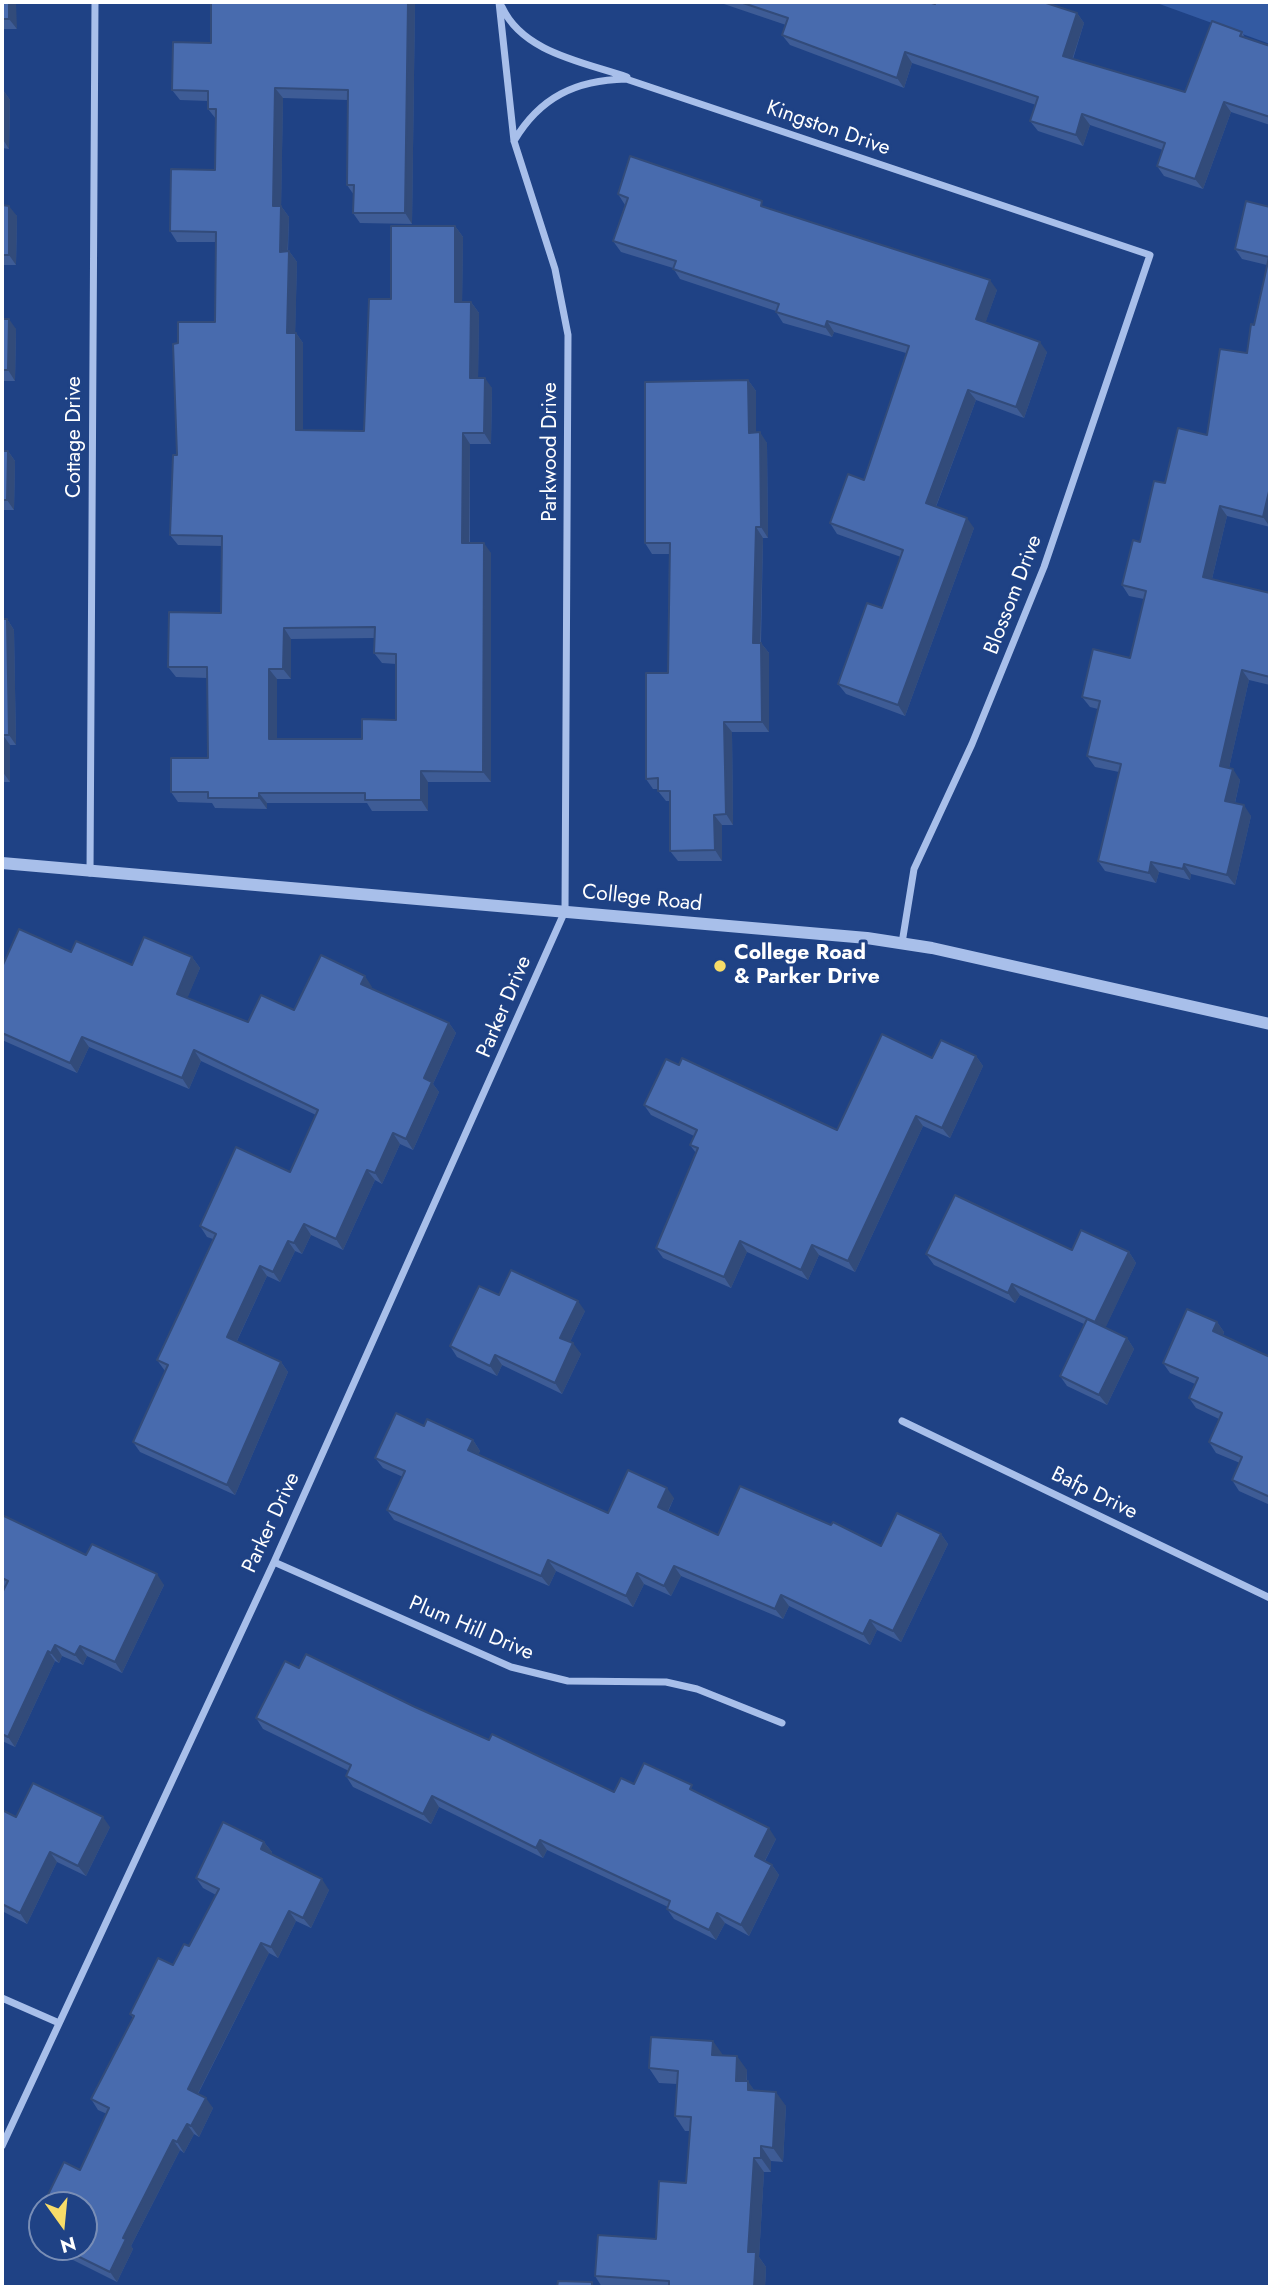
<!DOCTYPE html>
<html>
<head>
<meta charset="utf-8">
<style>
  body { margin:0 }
  #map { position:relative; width:1272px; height:2289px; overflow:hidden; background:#1f4285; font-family:Jost,sans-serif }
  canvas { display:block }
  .frame { position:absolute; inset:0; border:4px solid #fff; pointer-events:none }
  .north { position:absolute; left:28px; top:2191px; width:70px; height:70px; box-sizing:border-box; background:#1f4285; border:2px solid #798eb6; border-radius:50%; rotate:165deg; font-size:19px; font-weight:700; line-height:28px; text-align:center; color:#fff }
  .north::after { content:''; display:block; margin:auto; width:24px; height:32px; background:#f8dc68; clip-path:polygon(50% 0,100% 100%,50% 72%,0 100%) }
</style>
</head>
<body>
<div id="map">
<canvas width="1272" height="2289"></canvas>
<div class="frame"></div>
<div class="north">N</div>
</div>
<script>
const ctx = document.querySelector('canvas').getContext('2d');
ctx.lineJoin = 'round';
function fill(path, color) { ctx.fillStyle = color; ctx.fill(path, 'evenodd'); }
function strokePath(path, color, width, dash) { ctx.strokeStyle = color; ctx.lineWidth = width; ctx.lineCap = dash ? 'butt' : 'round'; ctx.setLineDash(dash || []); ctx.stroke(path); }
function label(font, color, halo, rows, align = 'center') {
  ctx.font = font + ' Jost,sans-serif'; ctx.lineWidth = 6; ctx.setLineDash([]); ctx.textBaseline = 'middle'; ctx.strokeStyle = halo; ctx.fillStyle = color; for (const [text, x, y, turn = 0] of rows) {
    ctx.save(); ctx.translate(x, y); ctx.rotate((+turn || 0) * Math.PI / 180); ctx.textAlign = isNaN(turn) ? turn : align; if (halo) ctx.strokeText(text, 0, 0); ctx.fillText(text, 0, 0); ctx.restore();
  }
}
fill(new Path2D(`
  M 1154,2 L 1270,2 L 1270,44 Z`), '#335aa2');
strokePath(new Path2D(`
  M 502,7 C 523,53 584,62 627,77
  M 514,141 C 540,97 576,80 626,79 L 1150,255 L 1044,567 L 972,744 L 914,869 L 902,943
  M 90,873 L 95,2
  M 902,1421 L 1270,1598
  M 274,1562 L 511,1667 L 568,1681 L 666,1682 L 697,1689 L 782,1723
  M 2,1998 L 59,2023
  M 2,2146 L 274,1562 L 565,911 L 568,335 L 555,269 L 514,141 L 499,2`), '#a8bfea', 7);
strokePath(new Path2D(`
  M 2,863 L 867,938 L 932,948 L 1270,1024`), '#a8bfea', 12);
fill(new Path2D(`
  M 2,2 L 17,29 L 2,29 Z
  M 211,2 L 415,2 L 412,224 L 360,223 L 353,213 L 354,195 L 347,185 L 348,100 L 283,98 L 281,206 L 289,217 L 288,252 L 289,251 L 297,262 L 295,333 L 296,333 L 303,343 L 303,430 L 364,431 L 391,299 L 455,226 L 463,237 L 462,302 L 471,302 L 479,313 L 478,378 L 492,388 L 491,444 L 470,444 L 470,543 L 491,553 L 491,782 L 428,782 L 428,811 L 372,811 L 367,803 L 267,803 L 267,809 L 215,808 L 212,803 L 178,802 L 171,792 L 208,758 L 207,678 L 176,677 L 168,667 L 221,613 L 222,546 L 178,545 L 170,535 L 177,455 L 178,343 L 215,322 L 216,242 L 177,242 L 170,231 L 215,170 L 216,119 L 208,109 L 208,101 L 180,100 L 172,90 L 211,43 ZM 375,638 L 374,653 L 382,663 L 396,664 L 396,720 L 362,739 L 277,739 L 277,679 L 291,679 L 291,639 Z
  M 718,2 L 928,2 L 935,4 L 1077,13 L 1084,23 L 1073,59 L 1185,92 L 1242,32 L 1245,38 L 1270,46 L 1270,125 L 1231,112 L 1203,189 L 1164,176 L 1157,166 L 1163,150 L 1090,125 L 1083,146 L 1038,131 L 1030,121 L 1036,105 L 912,63 L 904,88 L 790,45 L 782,35 L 786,25 Z
  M 2,90 L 3,90 L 10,100 L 9,149 L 2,148 Z
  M 618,194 L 767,208 L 997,290 L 985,323 L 1047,352 L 1024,418 L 976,400 L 936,507 L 974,528 L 905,716 L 846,694 L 838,684 L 882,608 L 901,557 L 837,534 L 830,523 L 864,480 L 906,353 L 834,332 L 832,337 L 783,323 L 776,312 L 776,311 L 680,279 L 673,268 L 621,252 L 613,241 L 625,205 Z
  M 2,205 L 17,216 L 16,265 L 2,265 Z
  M 1270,207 L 1270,527 L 1227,516 L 1212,579 L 1270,593 L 1270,685 L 1249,680 L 1229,768 L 1240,780 L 1235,803 L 1251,816 L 1235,885 L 1191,874 L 1190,880 L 1159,872 L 1156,883 L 1105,871 L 1098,861 L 1119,772 L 1095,767 L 1087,756 L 1098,709 L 1090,707 L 1082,697 L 1130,658 L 1144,599 L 1129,596 L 1122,585 L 1165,483 L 1207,435 L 1247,353 L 1267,265 L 1242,259 L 1235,249 Z
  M 2,319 L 16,329 L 15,381 L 2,381 Z
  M 748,380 L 756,391 L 756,432 L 767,443 L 768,538 L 763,538 L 761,643 L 769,653 L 769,732 L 732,732 L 733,825 L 722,825 L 722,861 L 678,861 L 670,851 L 670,801 L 666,801 L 658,791 L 658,789 L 653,789 L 646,779 L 668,673 L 669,554 L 652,554 L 645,543 Z
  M 2,451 L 8,451 L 15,461 L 14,510 L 2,510 Z
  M 2,619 L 7,619 L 14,630 L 16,745 L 10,745 L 10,782 L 2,782 Z
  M 71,952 L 132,965 L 192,957 L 200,968 L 187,998 L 248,1022 L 294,1010 L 372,987 L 371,988 L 449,1023 L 456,1033 L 433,1084 L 439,1092 L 413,1150 L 400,1144 L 382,1184 L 375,1180 L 343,1250 L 311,1235 L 302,1254 L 295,1251 L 280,1282 L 267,1276 L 237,1341 L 281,1362 L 288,1372 L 235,1495 L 140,1452 L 133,1442 L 165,1371 L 157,1360 L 213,1239 L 207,1237 L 200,1226 L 290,1172 L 316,1115 L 201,1061 L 189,1089 L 89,1047 L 77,1073 L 2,1040 L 2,967 Z
  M 976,1056 L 983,1066 L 950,1138 L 923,1126 L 855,1272 L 819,1255 L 808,1280 L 747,1252 L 731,1288 L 663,1258 L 656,1248 L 696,1153 L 690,1145 L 694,1136 L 651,1115 L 644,1105 L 837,1130 L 932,1058 Z
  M 1072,1250 L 1129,1252 L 1136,1263 L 1105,1328 L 1127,1338 L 1134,1349 L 1107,1405 L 1067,1386 L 1060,1376 L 1084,1324 L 1020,1295 L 1015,1303 L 934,1265 L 926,1254 Z
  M 499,1295 L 585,1311 L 570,1342 L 581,1354 L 562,1394 L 502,1365 L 497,1376 L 457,1357 L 450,1346 Z
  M 1217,1322 L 1224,1332 L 1223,1335 L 1270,1357 L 1270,1505 L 1239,1491 L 1232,1480 L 1240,1463 L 1216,1453 L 1209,1442 L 1219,1419 L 1196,1408 L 1189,1398 L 1195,1384 L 1170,1373 L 1163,1363 Z
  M 424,1426 L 473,1440 L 480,1451 L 478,1454 L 608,1513 L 674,1498 L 668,1512 L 718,1535 L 831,1525 L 881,1546 L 941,1534 L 948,1544 L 901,1642 L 877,1630 L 870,1645 L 789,1606 L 783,1619 L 681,1576 L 671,1596 L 644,1584 L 633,1607 L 556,1571 L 549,1586 L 394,1520 L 387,1510 L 403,1477 L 383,1468 L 375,1458 Z
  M 2,1515 L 86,1555 L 164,1585 L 122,1673 L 87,1656 L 83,1665 L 62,1656 L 59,1663 L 55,1661 L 15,1747 L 2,1741 L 2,1593 L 5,1586 L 2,1585 Z
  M 299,1668 L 415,1707 L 489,1740 L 614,1792 L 634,1784 L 696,1792 L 776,1839 L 765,1861 L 772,1865 L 779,1875 L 749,1936 L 725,1923 L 716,1940 L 674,1919 L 667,1909 L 668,1907 L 547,1850 L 543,1858 L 439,1807 L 431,1824 L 353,1787 L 346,1776 L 349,1771 L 263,1729 L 256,1718 Z
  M 2,1810 L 16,1817 L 110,1827 L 86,1876 L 57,1862 L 27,1924 L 2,1911 Z
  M 264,1842 L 272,1852 L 271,1854 L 329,1890 L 311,1928 L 296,1921 L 278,1958 L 269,1953 L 198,2094 L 213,2108 L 199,2137 L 194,2134 L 184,2153 L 180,2150 L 131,2246 L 133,2249 L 117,2282 L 47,2247 L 84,2247 L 80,2170 L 107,2114 L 98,2110 L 91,2099 L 133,2018 L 130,2014 L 189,1946 L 216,1895 L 203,1888 L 196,1878 Z
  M 723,2056 L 747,2070 L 747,2081 L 754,2090 L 786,2106 L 783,2162 L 771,2161 L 771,2172 L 764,2172 L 759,2257 L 766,2267 L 765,2287 L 602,2287 L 595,2276 L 656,2239 L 686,2183 L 690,2131 L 685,2131 L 675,2116 L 677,2084 L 659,2083 L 649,2068 Z`), '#3e5c96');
fill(new Path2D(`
  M 9,2 L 16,2 L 17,29 L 9,19 Z
  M 408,2 L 415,2 L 412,224 L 405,213 Z
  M 1077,13 L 1084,23 L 1070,66 L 1063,56 Z
  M 905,52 L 912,63 L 904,88 L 897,78 Z
  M 275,88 L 283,98 L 281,217 L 273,206 Z
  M 3,90 L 10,100 L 9,149 L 2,138 Z
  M 1224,102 L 1231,112 L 1203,189 L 1195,179 Z
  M 1082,114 L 1090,125 L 1083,146 L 1076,135 Z
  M 9,206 L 17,216 L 16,265 L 9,255 Z
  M 281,206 L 289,217 L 287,262 L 280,252 Z
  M 455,226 L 463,237 L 462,313 L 455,302 Z
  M 289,251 L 297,262 L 295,343 L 287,333 Z
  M 990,280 L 997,290 L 983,330 L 976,319 Z
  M 471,302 L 479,313 L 478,388 L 470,378 Z
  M 9,319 L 16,329 L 15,381 L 8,370 Z
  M 827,321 L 834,332 L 832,337 L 825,327 Z
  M 296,333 L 303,343 L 303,440 L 296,430 Z
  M 1040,342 L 1047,352 L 1024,418 L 1016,407 Z
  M 485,378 L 492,388 L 491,444 L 484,433 Z
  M 748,380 L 756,391 L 756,443 L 749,433 Z
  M 968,390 L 976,400 L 933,514 L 926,503 Z
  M 760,432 L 767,443 L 768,538 L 761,527 Z
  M 463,433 L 470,444 L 469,553 L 462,543 Z
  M 8,451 L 15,461 L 14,510 L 7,500 Z
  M 1270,487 L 1270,527 L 1263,517 Z
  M 1220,506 L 1227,516 L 1210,587 L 1203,577 Z
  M 967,518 L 974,528 L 905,716 L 898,705 Z
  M 756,527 L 763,538 L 760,653 L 753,643 Z
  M 484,543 L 491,553 L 491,782 L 483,772 Z
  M 7,619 L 14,630 L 16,745 L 9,735 Z
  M 284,628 L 291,639 L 291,679 L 283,669 Z
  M 761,643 L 769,653 L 769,732 L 762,722 Z
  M 269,669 L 277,679 L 277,749 L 269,739 Z
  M 1242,670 L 1249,680 L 1227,777 L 1220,766 Z
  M 724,722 L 732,732 L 733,825 L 726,814 Z
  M 3,735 L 10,745 L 10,782 L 2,771 Z
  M 1233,769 L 1240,780 L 1233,811 L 1225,801 Z
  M 421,771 L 428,782 L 428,811 L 421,800 Z
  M 259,793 L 267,803 L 267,809 L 259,798 Z
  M 1244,805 L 1251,816 L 1235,885 L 1227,875 Z
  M 714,815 L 722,825 L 722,861 L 715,850 Z
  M 1151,862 L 1159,872 L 1156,883 L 1149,873 Z
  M 1184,864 L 1191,874 L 1190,880 L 1183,869 Z
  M 192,957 L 200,968 L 185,1004 L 177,994 Z
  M 365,976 L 372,987 L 368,994 L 361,984 Z
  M 449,1023 L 456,1033 L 433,1084 L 439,1092 L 413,1150 L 406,1139 L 424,1078 Z
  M 82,1037 L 89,1047 L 77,1073 L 70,1063 Z
  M 194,1050 L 201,1061 L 189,1089 L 182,1078 Z
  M 976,1056 L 983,1066 L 950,1138 L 942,1128 Z
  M 916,1116 L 923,1126 L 855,1272 L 848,1261 Z
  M 393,1133 L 400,1144 L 382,1184 L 375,1173 Z
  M 367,1170 L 375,1180 L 343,1250 L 336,1239 Z
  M 304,1224 L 311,1235 L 302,1254 L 294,1243 Z
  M 288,1241 L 295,1251 L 280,1282 L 273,1272 Z
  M 740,1241 L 747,1252 L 731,1288 L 724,1277 Z
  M 812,1245 L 819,1255 L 808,1280 L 801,1270 Z
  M 1129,1252 L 1136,1263 L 1103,1333 L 1095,1322 Z
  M 260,1266 L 267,1276 L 234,1347 L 227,1337 Z
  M 1012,1284 L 1020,1295 L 1015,1303 L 1008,1293 Z
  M 578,1301 L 585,1311 L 567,1348 L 560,1338 Z
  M 1217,1322 L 1224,1332 L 1220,1341 L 1213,1331 Z
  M 1127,1338 L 1134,1349 L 1107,1405 L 1099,1395 Z
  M 573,1343 L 581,1354 L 562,1394 L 555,1383 Z
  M 495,1355 L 502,1365 L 497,1376 L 490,1366 Z
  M 281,1362 L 288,1372 L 235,1495 L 227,1485 Z
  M 473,1440 L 480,1451 L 476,1460 L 468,1450 Z
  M 667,1488 L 674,1498 L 665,1517 L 658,1507 Z
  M 941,1534 L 948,1544 L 901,1642 L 893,1631 Z
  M 548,1560 L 556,1571 L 549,1586 L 541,1576 Z
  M 674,1566 L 681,1576 L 671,1596 L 664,1586 Z
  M 637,1573 L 644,1584 L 633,1607 L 626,1596 Z
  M 157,1574 L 164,1585 L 122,1673 L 115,1662 Z
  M 781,1595 L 789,1606 L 783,1619 L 775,1609 Z
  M 870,1620 L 877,1630 L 870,1645 L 863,1634 Z
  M 55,1645 L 62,1656 L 59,1663 L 51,1653 Z
  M 80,1646 L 87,1656 L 83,1665 L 75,1655 Z
  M 48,1651 L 55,1661 L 15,1747 L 8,1737 Z
  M 432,1796 L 439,1807 L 431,1824 L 423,1814 Z
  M 103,1817 L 110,1827 L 86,1876 L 78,1866 Z
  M 769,1828 L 776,1839 L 762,1866 L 755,1856 Z
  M 540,1840 L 547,1850 L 543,1858 L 536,1848 Z
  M 264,1842 L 272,1852 L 268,1860 L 261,1849 Z
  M 50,1852 L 57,1862 L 27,1924 L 20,1913 Z
  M 772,1865 L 779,1875 L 749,1936 L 741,1925 Z
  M 322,1879 L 329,1890 L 311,1928 L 303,1918 Z
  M 289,1911 L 296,1921 L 278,1958 L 271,1947 Z
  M 717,1913 L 725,1923 L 716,1940 L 709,1930 Z
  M 261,1943 L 269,1953 L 195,2099 L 188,2089 Z
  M 713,2041 L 723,2055 L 712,2055 Z
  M 737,2056 L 747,2070 L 746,2095 L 736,2081 Z
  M 748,2081 L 758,2096 L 748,2090 Z
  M 776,2092 L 786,2106 L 783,2162 L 773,2148 Z
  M 206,2098 L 213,2108 L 199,2137 L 191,2126 Z
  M 187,2124 L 194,2134 L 184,2153 L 177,2142 Z
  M 173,2140 L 180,2150 L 131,2246 L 133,2249 L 117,2282 L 110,2272 L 123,2238 Z
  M 761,2146 L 771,2161 L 771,2172 L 761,2158 Z
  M 754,2158 L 764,2172 L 759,2257 L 766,2267 L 765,2287 L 754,2287 L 748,2252 Z`), '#324b7a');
const building = new Path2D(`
  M 2,2 L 9,2 L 9,19 L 2,19 Z
  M 211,2 L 408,2 L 405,213 L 353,213 L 354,185 L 347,185 L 348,90 L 275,88 L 273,206 L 281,206 L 280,252 L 289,251 L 287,333 L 296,333 L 296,430 L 364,431 L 369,299 L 391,299 L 391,226 L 455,226 L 455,302 L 471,302 L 470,378 L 485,378 L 484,433 L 463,433 L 462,543 L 484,543 L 483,772 L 421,771 L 421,800 L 365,800 L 365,793 L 259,793 L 259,798 L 208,798 L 208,792 L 171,792 L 171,758 L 208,758 L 207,667 L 168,667 L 169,612 L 221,613 L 222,536 L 170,535 L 173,455 L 177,455 L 173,344 L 178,343 L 178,322 L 215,322 L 216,232 L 170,231 L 171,169 L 215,170 L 216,109 L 208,109 L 208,91 L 172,90 L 173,42 L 211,43 ZM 375,627 L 374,653 L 396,654 L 396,720 L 362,719 L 362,739 L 269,739 L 269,669 L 283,669 L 284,628 Z
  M 740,2 L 928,2 L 935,4 L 936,2 L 1043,2 L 1077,13 L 1063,56 L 1185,92 L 1212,21 L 1242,32 L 1240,36 L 1270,46 L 1270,117 L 1224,102 L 1195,179 L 1157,166 L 1165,143 L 1082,114 L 1076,135 L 1030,121 L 1038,97 L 905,52 L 897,78 L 782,35 L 788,18 Z
  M 2,90 L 3,90 L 2,132 Z
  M 630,156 L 762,201 L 761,206 L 990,280 L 976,319 L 1040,342 L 1016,407 L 968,390 L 926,503 L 967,518 L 898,705 L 838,684 L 867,603 L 882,608 L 903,550 L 830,523 L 848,474 L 864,480 L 909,346 L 827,321 L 825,327 L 776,312 L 779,304 L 673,269 L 676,261 L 613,241 L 628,198 L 618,194 Z
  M 1246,201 L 1270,207 L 1270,487 L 1263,517 L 1220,506 L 1203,577 L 1270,593 L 1270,677 L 1242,670 L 1220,766 L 1233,769 L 1225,801 L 1244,805 L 1227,875 L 1184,864 L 1183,869 L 1151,862 L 1149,873 L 1098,861 L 1121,764 L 1087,756 L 1100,701 L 1082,697 L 1093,649 L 1130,658 L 1146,591 L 1122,585 L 1133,540 L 1140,542 L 1154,481 L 1165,483 L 1178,428 L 1207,435 L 1220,349 L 1247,353 L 1251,324 L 1254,325 L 1269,257 L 1235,249 Z
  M 2,205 L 9,206 L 9,255 L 2,255 Z
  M 2,319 L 9,319 L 8,370 L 2,370 Z
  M 748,380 L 749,433 L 760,432 L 761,527 L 756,527 L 753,643 L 761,643 L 762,722 L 724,722 L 726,814 L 714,815 L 715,850 L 670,851 L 670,791 L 658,791 L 658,778 L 646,779 L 646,673 L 668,673 L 670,543 L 645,543 L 645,382 Z
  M 2,451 L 8,451 L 7,500 L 2,500 Z
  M 2,619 L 7,619 L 9,735 L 3,735 L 2,771 Z
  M 19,929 L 71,952 L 76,941 L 132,965 L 144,937 L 192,957 L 177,994 L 248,1022 L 261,995 L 294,1010 L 321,955 L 365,976 L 361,984 L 449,1023 L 424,1078 L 432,1082 L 406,1139 L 393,1133 L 375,1173 L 367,1170 L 336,1239 L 304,1224 L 294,1243 L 288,1241 L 273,1272 L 260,1266 L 227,1337 L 281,1362 L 227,1485 L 133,1442 L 168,1365 L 157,1360 L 216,1234 L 200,1226 L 236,1147 L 290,1172 L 318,1110 L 194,1050 L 182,1078 L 82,1037 L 70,1063 L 2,1033 L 2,967 Z
  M 882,1034 L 932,1058 L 941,1040 L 976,1056 L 942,1128 L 916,1116 L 848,1261 L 812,1245 L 801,1270 L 740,1241 L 724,1277 L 656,1248 L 698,1148 L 690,1145 L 697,1130 L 644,1105 L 666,1059 L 679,1065 L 682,1058 L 837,1130 Z
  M 955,1195 L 1072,1250 L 1081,1230 L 1129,1252 L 1095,1322 L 1012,1284 L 1008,1293 L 926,1254 Z
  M 511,1270 L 578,1301 L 560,1338 L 573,1343 L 555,1383 L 495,1355 L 490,1366 L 450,1346 L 479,1286 L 499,1295 Z
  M 1187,1309 L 1217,1322 L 1213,1331 L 1270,1357 L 1270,1497 L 1232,1480 L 1242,1457 L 1209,1442 L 1222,1413 L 1189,1398 L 1198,1378 L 1163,1363 Z
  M 1087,1319 L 1127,1338 L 1099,1395 L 1060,1376 Z
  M 396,1413 L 424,1426 L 427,1419 L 473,1440 L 468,1450 L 608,1513 L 628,1470 L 667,1488 L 658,1507 L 718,1535 L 740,1486 L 831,1525 L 833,1522 L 881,1546 L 897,1513 L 941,1534 L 893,1631 L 870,1620 L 863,1634 L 781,1595 L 775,1609 L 674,1566 L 664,1586 L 637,1573 L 626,1596 L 548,1560 L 541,1576 L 387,1510 L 405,1471 L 375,1458 Z
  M 2,1515 L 86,1555 L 92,1544 L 157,1574 L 115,1662 L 80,1646 L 75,1655 L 55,1645 L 51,1653 L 48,1651 L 8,1737 L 2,1734 L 2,1593 L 8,1581 L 2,1578 Z
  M 306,1654 L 415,1707 L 489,1740 L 492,1734 L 614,1792 L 621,1778 L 634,1784 L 644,1763 L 692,1785 L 690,1789 L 769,1828 L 755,1856 L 772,1865 L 741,1925 L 717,1913 L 709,1930 L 667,1909 L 670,1901 L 540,1840 L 536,1848 L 432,1796 L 423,1814 L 346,1776 L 351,1765 L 256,1718 L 285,1661 L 299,1668 Z
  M 33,1783 L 103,1817 L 78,1866 L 50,1852 L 20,1913 L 2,1904 L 2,1810 L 16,1817 Z
  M 223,1822 L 264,1842 L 261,1849 L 322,1879 L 303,1918 L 289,1911 L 271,1947 L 261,1943 L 188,2089 L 206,2098 L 191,2126 L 187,2124 L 177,2142 L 173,2140 L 123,2238 L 126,2239 L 110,2272 L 59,2247 L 84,2247 L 84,2205 L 43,2205 L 64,2162 L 80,2170 L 109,2108 L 91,2099 L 134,2016 L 130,2014 L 158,1958 L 173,1965 L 184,1944 L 189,1946 L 219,1889 L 196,1878 Z
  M 651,2037 L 713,2041 L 712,2055 L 737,2056 L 736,2081 L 748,2081 L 748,2090 L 776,2092 L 773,2148 L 761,2146 L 761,2158 L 754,2158 L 748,2252 L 756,2252 L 754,2287 L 669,2287 L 669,2281 L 595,2276 L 598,2235 L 656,2239 L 659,2181 L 686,2183 L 691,2117 L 675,2116 L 678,2071 L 649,2068 Z
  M 42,2207 L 42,2217 L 38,2215 Z
  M 558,2281 L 592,2282 L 592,2287 L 557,2287 Z`);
fill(building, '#486bae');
strokePath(building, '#324b7a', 2);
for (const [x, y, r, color] of [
  [720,966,7,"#f8dc68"]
]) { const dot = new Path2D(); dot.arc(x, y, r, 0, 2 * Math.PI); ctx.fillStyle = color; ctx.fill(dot); strokePath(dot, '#1f4285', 2.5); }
label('21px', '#fff', '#1f4285', [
  ["Kingston Drive",828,129,19],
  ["Cottage Drive",75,437,-90],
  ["Parkwood Drive",551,452,-90],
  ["Blossom Drive",1014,595,-69],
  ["College Road",642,899,6],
  ["Parker Drive",505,1007,-67],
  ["Bafp Drive",1094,1494,26],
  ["Parker Drive",272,1523,-65],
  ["Plum Hill Drive",471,1629,23]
]);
label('bold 21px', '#fff', '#1f4285', [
  ["College Road",734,954],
  ["& Parker Drive",734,978]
], 'left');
</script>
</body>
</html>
